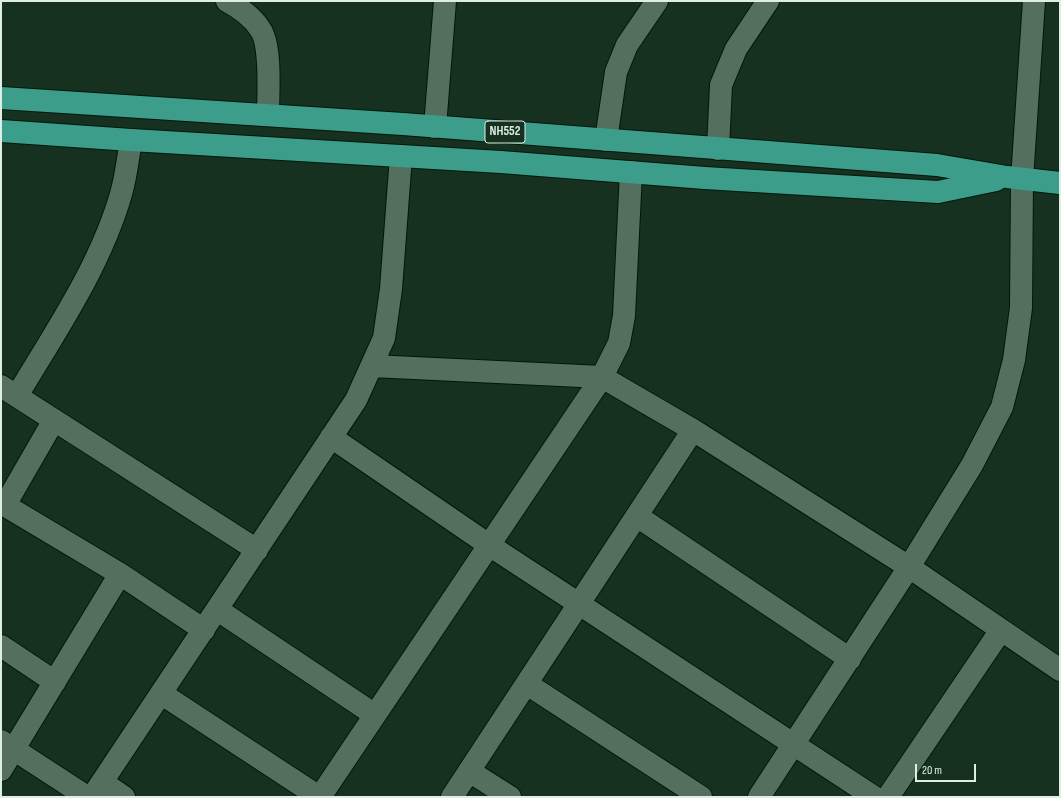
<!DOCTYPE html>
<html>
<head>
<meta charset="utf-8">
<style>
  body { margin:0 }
  #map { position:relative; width:1061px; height:798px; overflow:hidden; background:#173121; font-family:"Sofia Sans Condensed",sans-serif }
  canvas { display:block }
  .frame { position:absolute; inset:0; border:2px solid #deeee3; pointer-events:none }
  .scale { position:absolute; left:915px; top:764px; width:61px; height:18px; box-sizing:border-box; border:2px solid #deeee3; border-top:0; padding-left:5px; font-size:12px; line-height:14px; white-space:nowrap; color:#deeee3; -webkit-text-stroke:3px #173121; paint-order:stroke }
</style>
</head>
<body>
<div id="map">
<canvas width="1061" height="798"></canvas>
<div class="frame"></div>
<div class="scale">20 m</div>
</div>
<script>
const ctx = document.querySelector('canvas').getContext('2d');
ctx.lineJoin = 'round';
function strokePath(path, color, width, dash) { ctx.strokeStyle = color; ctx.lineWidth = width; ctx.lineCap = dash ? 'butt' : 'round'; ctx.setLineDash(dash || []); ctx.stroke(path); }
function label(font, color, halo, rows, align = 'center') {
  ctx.font = font + ' "Sofia Sans Condensed",sans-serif'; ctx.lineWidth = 3; ctx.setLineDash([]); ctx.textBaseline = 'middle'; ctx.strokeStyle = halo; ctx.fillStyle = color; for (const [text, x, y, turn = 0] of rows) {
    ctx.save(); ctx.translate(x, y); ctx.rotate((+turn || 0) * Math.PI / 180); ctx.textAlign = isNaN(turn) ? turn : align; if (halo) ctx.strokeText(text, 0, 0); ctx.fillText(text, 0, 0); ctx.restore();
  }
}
const minor = new Path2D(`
  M 227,1 C 240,8 252,16 260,29 C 272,45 268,95 268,115
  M 435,127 L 445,1
  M 606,140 L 616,72 L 627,45 L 657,1
  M 718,149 L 721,85 L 736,49 L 768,1
  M 372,366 L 602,377 L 693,430 L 909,567 L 1060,670
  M 1,386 L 257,550
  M 17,396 C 55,332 100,267 121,194 C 126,177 128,158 131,140
  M 331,437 L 489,545 L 874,797
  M 1,503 L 120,574 L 204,630
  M 5,505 L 54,420
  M 637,516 L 850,659
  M 218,610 L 375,715
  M 1,646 L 55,682
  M 527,684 L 701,797
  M 162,694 L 319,797
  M 1,741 L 87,797
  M 1,770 L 120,574
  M 469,771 L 510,797
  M 102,782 L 124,797
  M 92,797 L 356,400 L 384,338 L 391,289 L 401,156
  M 320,797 L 602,377 L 619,343 L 624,316 L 631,172
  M 452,797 L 693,430
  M 759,797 L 909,567 L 972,465 L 1002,407 L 1014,360 L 1021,308 L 1022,179 L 1034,1
  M 888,797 L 1001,630`);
const highway = new Path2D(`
  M 1,98 L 403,124 L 937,165 L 1007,177 L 1060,183
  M 1,131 L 131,140 L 501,162 L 705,178 L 938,192 L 996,180`);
strokePath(minor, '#01180b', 24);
strokePath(highway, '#01180b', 24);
strokePath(minor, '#546f5e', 22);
strokePath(highway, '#3c9e8a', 22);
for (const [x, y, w] of [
  [505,132,40]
]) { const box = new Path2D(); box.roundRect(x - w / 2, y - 11, w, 22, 3); ctx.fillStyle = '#173121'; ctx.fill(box); strokePath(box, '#deeee3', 1); }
label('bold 13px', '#deeee3', null, [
  ["NH552",505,132]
]);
</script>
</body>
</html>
